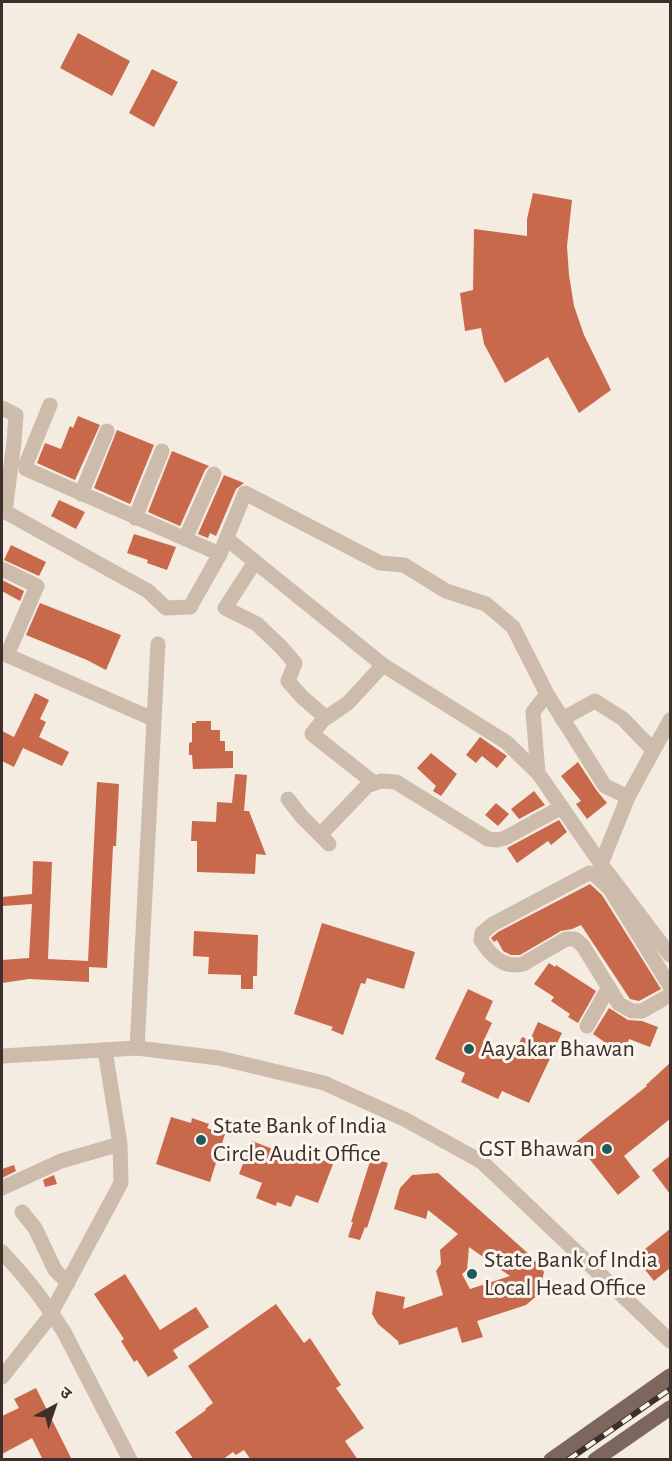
<!DOCTYPE html>
<html>
<head>
<meta charset="utf-8">
<style>
  body { margin:0 }
  #map { position:relative; width:672px; height:1461px; overflow:hidden; background:#f4ebe1; font-family:"Alegreya Sans","Noto Sans Devanagari",sans-serif }
  canvas { display:block }
  .frame { position:absolute; inset:0; border:3px solid #3b302b; pointer-events:none }
  .north { position:absolute; left:24px; top:1377px; width:60px; height:60px; -webkit-text-stroke:4px #fbf5ee; paint-order:stroke; rotate:40deg; font-size:16px; font-weight:700; line-height:24px; text-align:center; color:#3b302b }
  .north::after { content:''; display:block; margin:auto; width:21px; height:27px; background:#3b302b; clip-path:polygon(50% 0,100% 100%,50% 72%,0 100%) }
</style>
</head>
<body>
<div id="map">
<canvas width="672" height="1461"></canvas>
<div class="frame"></div>
<div class="north">उ</div>
</div>
<script>
const ctx = document.querySelector('canvas').getContext('2d');
ctx.lineJoin = 'round';
function fill(path, color) { ctx.fillStyle = color; ctx.fill(path, 'evenodd'); }
function strokePath(path, color, width, dash) { ctx.strokeStyle = color; ctx.lineWidth = width; ctx.lineCap = dash ? 'butt' : 'round'; ctx.setLineDash(dash || []); ctx.stroke(path); }
function label(font, color, halo, rows, align = 'center') {
  ctx.font = font + ' "Alegreya Sans",sans-serif'; ctx.lineWidth = 6; ctx.setLineDash([]); ctx.textBaseline = 'middle'; ctx.strokeStyle = halo; ctx.fillStyle = color; for (const [text, x, y, turn = 0] of rows) {
    ctx.save(); ctx.translate(x, y); ctx.rotate((+turn || 0) * Math.PI / 180); ctx.textAlign = isNaN(turn) ? turn : align; if (halo) ctx.strokeText(text, 0, 0); ctx.fillText(text, 0, 0); ctx.restore();
  }
}
fill(new Path2D(`
  M 78,33 L 130,61 L 112,96 L 60,68 Z
  M 152,69 L 178,82 L 154,127 L 129,113 Z
  M 533,193 L 572,200 L 567,246 L 569,275 L 574,306 L 584,335 L 611,390 L 579,413 L 548,357 L 505,383 L 484,344 L 481,328 L 465,331 L 460,293 L 473,290 L 474,229 L 527,236 L 527,219 Z
  M 78,416 L 100,425 L 75,480 L 37,463 L 45,443 L 61,449 L 70,426 L 73,428 Z
  M 117,430 L 154,445 L 130,504 L 94,488 Z
  M 172,451 L 209,466 L 205,470 L 180,526 L 148,512 Z
  M 224,475 L 244,483 L 236,489 L 216,536 L 210,533 L 208,538 L 198,534 Z
  M 59,500 L 85,512 L 76,529 L 51,516 Z
  M 134,534 L 176,547 L 167,570 L 147,563 L 148,560 L 127,553 Z
  M 11,545 L 46,562 L 39,576 L 4,560 Z
  M 2,580 L 24,591 L 20,601 L 2,591 Z
  M 40,603 L 121,635 L 106,670 L 87,660 L 26,635 Z
  M 35,693 L 49,700 L 40,719 L 46,722 L 39,737 L 69,752 L 62,766 L 23,748 L 14,767 L 2,761 L 2,731 L 14,737 Z
  M 196,721 L 211,721 L 211,730 L 220,730 L 220,741 L 225,741 L 225,751 L 233,751 L 233,768 L 193,769 L 192,755 L 189,755 L 189,743 L 192,742 L 192,723 L 196,723 Z
  M 480,737 L 507,756 L 497,768 L 482,756 L 476,763 L 466,755 Z
  M 431,753 L 457,774 L 441,796 L 433,791 L 436,786 L 417,768 Z
  M 578,762 L 597,791 L 607,803 L 587,819 L 576,804 L 581,801 L 561,776 Z
  M 235,774 L 247,775 L 244,811 L 249,811 L 266,855 L 256,854 L 255,874 L 197,872 L 197,841 L 191,841 L 192,821 L 216,822 L 217,802 L 232,803 Z
  M 97,782 L 119,784 L 116,846 L 113,846 L 107,968 L 89,967 L 89,982 L 29,979 L 2,983 L 2,960 L 29,958 L 32,904 L 2,906 L 2,897 L 32,894 L 33,861 L 52,862 L 48,959 L 88,961 Z
  M 534,791 L 545,805 L 519,819 L 511,809 Z
  M 496,803 L 509,814 L 498,826 L 485,815 Z
  M 559,820 L 567,832 L 551,845 L 548,841 L 517,863 L 507,848 Z
  M 590,884 L 602,895 L 661,989 L 639,1001 L 630,999 L 581,925 L 572,929 L 561,931 L 520,955 L 511,955 L 503,951 L 497,940 L 494,942 L 491,938 L 498,932 Z
  M 322,923 L 415,952 L 404,989 L 367,978 L 365,984 L 361,983 L 343,1035 L 331,1030 L 333,1027 L 294,1014 Z
  M 194,931 L 258,935 L 257,976 L 253,976 L 253,989 L 241,989 L 241,975 L 208,974 L 209,957 L 193,956 Z
  M 549,963 L 555,967 L 556,965 L 596,991 L 578,1023 L 568,1017 L 570,1014 L 551,1001 L 554,997 L 534,984 Z
  M 468,989 L 493,1001 L 485,1019 L 492,1023 L 483,1042 L 513,1056 L 522,1037 L 530,1040 L 538,1022 L 562,1033 L 529,1103 L 502,1091 L 498,1099 L 461,1082 L 465,1073 L 435,1059 Z
  M 609,1008 L 628,1020 L 642,1021 L 658,1027 L 650,1047 L 629,1039 L 623,1055 L 593,1034 Z
  M 670,1063 L 670,1119 L 624,1156 L 640,1177 L 618,1195 L 576,1142 L 647,1086 L 646,1085 Z
  M 171,1117 L 191,1123 L 192,1118 L 209,1124 L 207,1128 L 225,1134 L 210,1182 L 156,1164 Z
  M 252,1141 L 299,1159 L 302,1152 L 333,1164 L 318,1203 L 296,1195 L 291,1207 L 277,1202 L 276,1206 L 256,1198 L 262,1183 L 239,1174 Z
  M 670,1156 L 670,1194 L 652,1170 Z
  M 371,1158 L 388,1163 L 367,1228 L 365,1227 L 360,1240 L 348,1237 L 353,1222 L 351,1222 Z
  M 14,1165 L 16,1171 L 2,1178 L 2,1169 Z
  M 438,1173 L 531,1256 L 544,1272 L 539,1294 L 526,1305 L 477,1321 L 483,1337 L 462,1343 L 457,1327 L 399,1345 L 398,1341 L 378,1324 L 372,1314 L 376,1291 L 405,1297 L 403,1309 L 443,1295 L 436,1271 L 441,1264 L 440,1250 L 458,1234 L 428,1210 L 426,1219 L 394,1209 L 400,1188 L 412,1175 ZM 469,1247 L 510,1276 L 470,1289 L 462,1274 L 467,1270 Z
  M 54,1175 L 57,1184 L 45,1187 L 43,1180 Z
  M 670,1229 L 670,1268 L 654,1281 L 635,1257 Z
  M 125,1274 L 160,1330 L 196,1307 L 209,1327 L 173,1350 L 178,1358 L 148,1377 L 137,1360 L 134,1362 L 121,1341 L 124,1339 L 94,1294 Z
  M 276,1304 L 304,1343 L 310,1338 L 341,1385 L 336,1388 L 364,1428 L 345,1441 L 358,1460 L 251,1460 L 244,1450 L 236,1455 L 233,1452 L 222,1460 L 194,1460 L 175,1432 L 206,1410 L 205,1409 L 213,1403 L 188,1366 Z
  M 36,1388 L 72,1460 L 43,1460 L 32,1438 L 2,1454 L 2,1416 L 19,1408 L 14,1399 Z`), '#c8694b');
strokePath(new Path2D(`
  M 50,405 L 26,464 L 26,469 L 220,554
  M 2,408 L 16,415 L 14,442 L 5,511
  M 81,494 L 107,431
  M 2,510 L 148,591 L 166,608 L 190,607 L 220,554 L 245,493 L 380,563 L 404,565 L 446,591 L 486,604 L 513,627 L 547,694 L 605,786 L 628,797
  M 135,518 L 162,451
  M 185,539 L 214,474
  M 227,539 L 383,665 L 506,742 L 538,773 L 601,864 L 670,955
  M 255,562 L 225,608 L 257,624 L 281,647 L 295,663 L 288,681 L 302,697 L 325,717
  M 2,569 L 37,586 L 7,655
  M 2,653 L 153,719
  M 562,719 L 595,701 L 623,719 L 653,750
  M 538,773 L 533,712 L 547,694
  M 374,783 L 312,734 L 323,720 L 348,703 L 383,665
  M 288,799 L 302,817 L 329,844
  M 320,835 L 367,786 L 381,781 L 396,782 L 488,839 L 497,840 L 505,838 L 562,807
  M 601,864 L 628,797 L 670,720
  M 670,986 L 610,889 L 595,875 L 589,873 L 493,924 L 482,933 L 481,940 C 490,955 503,969 523,964 L 566,939 L 575,939 L 583,946 L 619,1004 L 632,1011 L 642,1011 L 670,995
  M 587,1026 L 609,987
  M 137,1048 L 158,644
  M 2,1188 L 61,1161 L 120,1144
  M 22,1212 L 35,1228 L 55,1270 L 68,1283
  M 2,1252 C 25,1276 46,1303 64,1332 L 130,1460
  M 2,1377 L 48,1319 L 121,1183 L 120,1144 L 105,1050`), '#cdbbac', 15);
strokePath(new Path2D(`
  M 2,1056 L 137,1048 L 219,1058 L 324,1083 L 406,1120 L 482,1162 L 670,1341`), '#cdbbac', 15);
strokePath(new Path2D(`
  M 551,1460 L 670,1376
  M 595,1460 L 670,1408`), '#7d675c', 15);
const rail = new Path2D(`
  M 568,1460 L 670,1389`);
strokePath(rail, '#3b302b', 6);
strokePath(rail, '#fbf5ee', 4, [11]);
for (const [x, y, r, color] of [
  [469,1049,6,"#1f5a5e"],
  [201,1140,6,"#1f5a5e"],
  [607,1149,6,"#1f5a5e"],
  [472,1274,6,"#1f5a5e"]
]) { const dot = new Path2D(); dot.arc(x, y, r, 0, 2 * Math.PI); ctx.fillStyle = color; ctx.fill(dot); strokePath(dot, '#fbf5ee', 2); }
label('24px', '#3b302b', '#fbf5ee', [
  ["Aayakar Bhawan",481,1049],
  ["State Bank of India",213,1126],
  ["Circle Audit Office",213,1154],
  ["GST Bhawan",595,1149,"right"],
  ["State Bank of India",484,1260],
  ["Local Head Office",484,1288]
], 'left');
</script>
</body>
</html>
